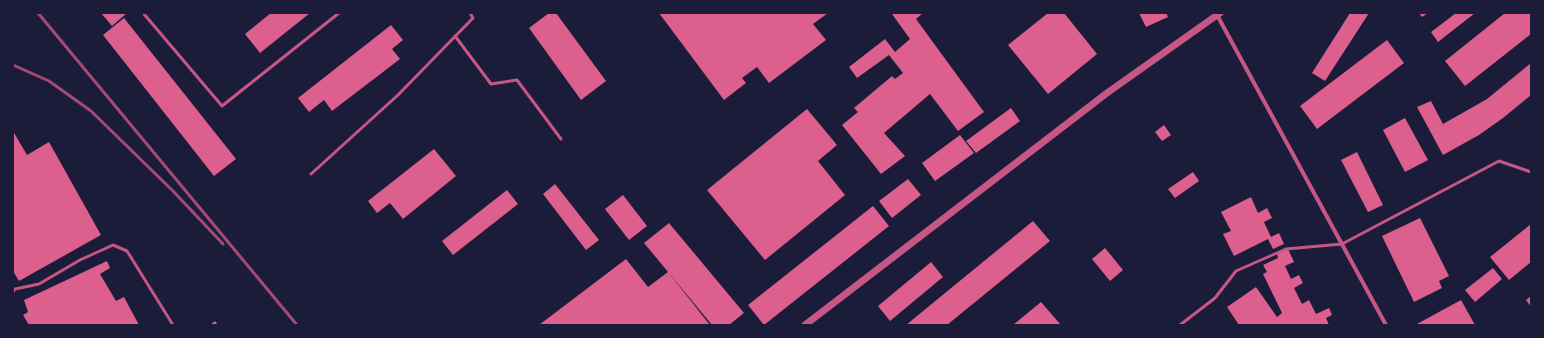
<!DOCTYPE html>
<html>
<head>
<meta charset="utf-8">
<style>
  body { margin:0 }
  #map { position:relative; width:1544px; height:338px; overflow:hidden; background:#1b1b3a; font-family:Merriweather,serif }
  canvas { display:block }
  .frame { position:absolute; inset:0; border:14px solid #1b1b3a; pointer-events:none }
</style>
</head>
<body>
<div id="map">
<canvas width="1544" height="338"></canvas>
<div class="frame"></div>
</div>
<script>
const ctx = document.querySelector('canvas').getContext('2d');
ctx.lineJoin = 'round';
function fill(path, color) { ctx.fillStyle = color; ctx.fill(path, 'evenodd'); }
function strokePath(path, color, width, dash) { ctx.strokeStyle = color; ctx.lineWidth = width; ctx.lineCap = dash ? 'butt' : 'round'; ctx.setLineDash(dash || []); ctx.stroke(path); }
fill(new Path2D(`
  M 101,13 L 127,13 L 112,26 Z
  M 271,13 L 310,13 L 260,53 L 245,34 Z
  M 549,13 L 556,13 L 606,81 L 581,100 L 529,28 Z
  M 659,13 L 828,13 L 813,24 L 826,40 L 769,83 L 757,67 L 742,78 L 746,83 L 724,100 Z
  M 894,13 L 923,13 L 916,19 L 984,112 L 958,131 L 930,94 L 884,133 L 905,156 L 881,174 L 842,125 L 858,112 L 854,108 L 892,76 L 895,79 L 903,73 L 889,55 L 857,78 L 849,67 L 885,39 L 895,52 L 910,39 L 892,14 Z
  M 1048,13 L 1064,13 L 1097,54 L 1048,94 L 1008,45 Z
  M 1139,13 L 1166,13 L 1168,17 L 1146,27 Z
  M 1350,13 L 1369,13 L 1325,81 L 1312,73 Z
  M 1419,13 L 1428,13 L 1422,17 Z
  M 1456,13 L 1475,13 L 1438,42 L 1431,32 Z
  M 1505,13 L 1531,13 L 1531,34 L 1465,86 L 1445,61 Z
  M 124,18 L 236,159 L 214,176 L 103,35 Z
  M 391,25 L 403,40 L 392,49 L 400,59 L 332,111 L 324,100 L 309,112 L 298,98 Z
  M 1387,40 L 1404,63 L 1317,129 L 1300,106 Z
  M 1531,63 L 1531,95 L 1503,118 L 1479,135 L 1443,155 L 1417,107 L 1431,101 L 1443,124 L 1487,99 Z
  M 1011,108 L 1020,121 L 976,153 L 966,141 Z
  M 807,109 L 837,145 L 818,161 L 845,195 L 765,260 L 707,190 Z
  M 1405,118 L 1428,160 L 1405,172 L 1383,130 Z
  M 1164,125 L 1171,135 L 1162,141 L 1155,132 Z
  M 13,131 L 27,155 L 49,142 L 101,235 L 19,281 L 13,271 Z
  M 960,135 L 974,153 L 935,181 L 922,163 Z
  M 434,149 L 456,176 L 403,219 L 390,203 L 377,213 L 368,201 Z
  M 1357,152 L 1383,205 L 1368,212 L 1341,160 Z
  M 1193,172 L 1199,181 L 1175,198 L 1168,189 Z
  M 908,179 L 921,195 L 892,218 L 879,201 Z
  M 555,184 L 599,240 L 586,250 L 543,194 Z
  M 507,190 L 518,204 L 453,255 L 442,241 Z
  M 623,195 L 647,226 L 629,240 L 605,209 Z
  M 1251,197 L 1258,213 L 1267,208 L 1272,218 L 1264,222 L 1271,237 L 1279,233 L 1284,244 L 1273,249 L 1268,239 L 1234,256 L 1223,234 L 1231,231 L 1221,212 Z
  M 873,206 L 889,226 L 764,325 L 748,305 Z
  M 1420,218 L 1449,276 L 1439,281 L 1442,288 L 1414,302 L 1382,236 Z
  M 1033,221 L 1050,241 L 947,325 L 906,325 Z
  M 669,223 L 744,313 L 729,325 L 712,325 L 644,243 Z
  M 1531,224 L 1531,262 L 1509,280 L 1490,257 Z
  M 1105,248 L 1123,270 L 1110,281 L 1092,259 Z
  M 1288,249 L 1294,262 L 1285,266 L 1291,279 L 1299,275 L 1303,283 L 1294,288 L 1302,304 L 1309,300 L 1316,314 L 1329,308 L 1332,315 L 1326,318 L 1329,325 L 1239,325 L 1227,307 L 1256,287 L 1277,317 L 1282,313 L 1263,274 L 1267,272 L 1263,265 L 1278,258 L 1277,254 Z
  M 626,259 L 648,287 L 668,272 L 710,325 L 539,325 Z
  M 107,261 L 110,268 L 100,274 L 116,301 L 124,297 L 139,325 L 29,325 L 23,315 L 28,312 L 24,300 Z
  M 931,262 L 943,277 L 890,321 L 878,306 Z
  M 1493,268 L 1502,279 L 1475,302 L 1465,290 Z
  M 1531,296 L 1531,307 L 1526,300 Z
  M 1461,300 L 1475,325 L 1415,325 Z
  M 1041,302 L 1061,325 L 1013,325 Z
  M 215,321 L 218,325 L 210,325 Z`), '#dd5f8e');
strokePath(new Path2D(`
  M 144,14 L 222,106 L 339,13
  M 455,36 L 491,84 L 517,80 L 561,139
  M 311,174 L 398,95 L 473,18 L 470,13
  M 13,292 L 15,289 L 39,284 L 80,260 L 113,245 L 127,251 L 173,325
  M 1180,325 L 1215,298 L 1236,271 L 1286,249 L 1342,244 L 1499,161 L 1531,172`), '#c65784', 3);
strokePath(new Path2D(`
  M 1217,15 L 1386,325`), '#c65784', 4);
strokePath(new Path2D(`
  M 805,325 L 1107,93 L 1220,13`), '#c65784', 7);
strokePath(new Path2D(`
  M 38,13 L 297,325
  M 13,65 L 49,81 L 91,111 L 173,191 L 223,244`), '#a44b75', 3);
</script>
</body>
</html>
